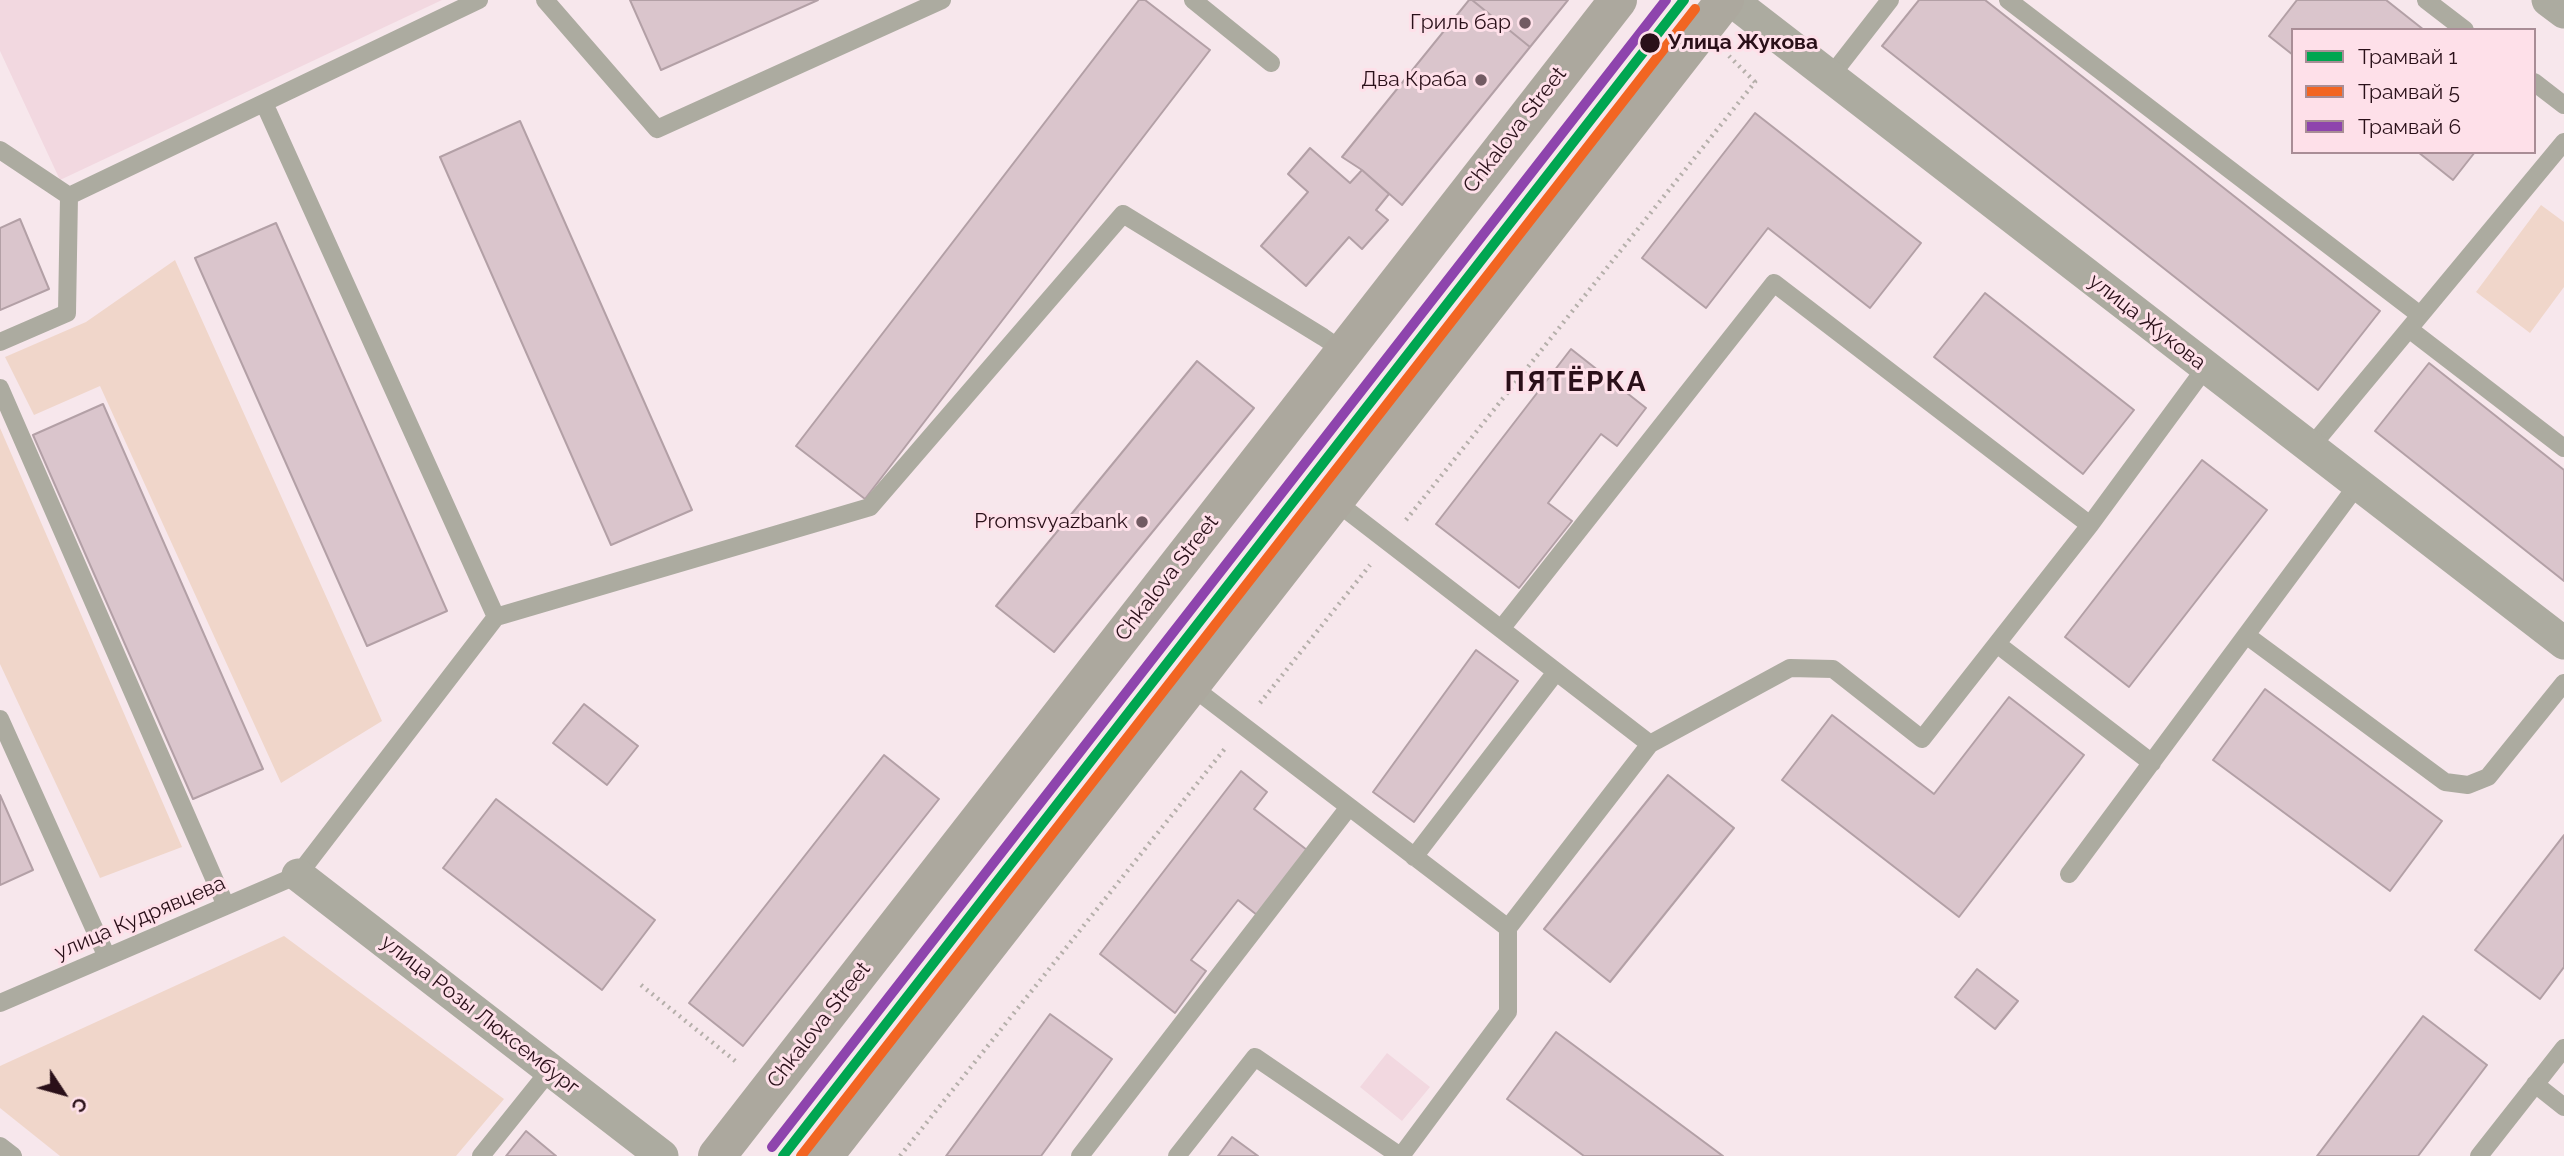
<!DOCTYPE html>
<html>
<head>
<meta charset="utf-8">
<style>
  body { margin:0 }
  #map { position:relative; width:2564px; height:1156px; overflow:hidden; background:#f7e7ec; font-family:Raleway,sans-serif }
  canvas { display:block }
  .legend { position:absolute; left:2291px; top:28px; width:245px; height:126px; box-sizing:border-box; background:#fee0e9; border:2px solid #a98d96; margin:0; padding:9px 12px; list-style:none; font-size:21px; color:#2a1019 }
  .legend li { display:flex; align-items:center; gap:14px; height:35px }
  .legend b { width:35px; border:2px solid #a98d96 }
  .north { position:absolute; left:28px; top:1058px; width:70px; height:70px; -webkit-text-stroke:5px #fee0e9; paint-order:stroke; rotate:126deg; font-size:19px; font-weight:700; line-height:28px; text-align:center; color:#2a1019 }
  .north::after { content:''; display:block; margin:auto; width:24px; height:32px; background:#2a1019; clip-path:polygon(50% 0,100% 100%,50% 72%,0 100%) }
</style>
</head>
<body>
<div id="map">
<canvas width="2564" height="1156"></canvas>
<ul class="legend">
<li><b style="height:9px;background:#00a651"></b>Трамвай 1</li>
<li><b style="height:9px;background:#f26522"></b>Трамвай 5</li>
<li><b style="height:9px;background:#8e44ad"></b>Трамвай 6</li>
</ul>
<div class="north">С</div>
</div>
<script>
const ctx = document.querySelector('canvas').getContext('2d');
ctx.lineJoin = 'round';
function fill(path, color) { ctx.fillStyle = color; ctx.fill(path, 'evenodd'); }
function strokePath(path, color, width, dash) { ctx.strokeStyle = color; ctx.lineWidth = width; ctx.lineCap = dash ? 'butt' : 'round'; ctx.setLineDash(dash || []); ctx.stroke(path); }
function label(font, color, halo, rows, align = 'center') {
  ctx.font = font + ' Raleway,sans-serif'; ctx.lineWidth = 6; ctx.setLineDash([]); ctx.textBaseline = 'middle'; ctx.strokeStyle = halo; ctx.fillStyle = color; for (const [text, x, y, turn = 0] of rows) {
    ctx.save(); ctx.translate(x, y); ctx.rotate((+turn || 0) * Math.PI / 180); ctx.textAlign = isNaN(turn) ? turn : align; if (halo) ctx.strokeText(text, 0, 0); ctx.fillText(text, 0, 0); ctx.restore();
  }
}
fill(new Path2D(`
  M 0,0 L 442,0 L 60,180 L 0,51 Z
  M 1387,1053 L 1430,1087 L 1402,1121 L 1360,1087 Z`), '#f2d8e0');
fill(new Path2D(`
  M 2541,205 L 2564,222 L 2564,287 L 2530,333 L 2476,292 Z
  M 175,260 L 382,721 L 281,783 L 100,386 L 34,415 L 5,357 L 86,322 Z
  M 0,428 L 182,847 L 100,878 L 0,664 Z
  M 284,936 L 504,1099 L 456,1156 L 60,1156 L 0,1108 L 0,1066 Z`), '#f0d6ca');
const building = new Path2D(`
  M 630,0 L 818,0 L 661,70 Z
  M 1139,0 L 1145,0 L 1210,50 L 865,499 L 796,446 Z
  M 1469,0 L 1472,0 L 1530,47 L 1402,205 L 1362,170 L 1342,157 Z
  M 1472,0 L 1568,0 L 1530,47 Z
  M 1919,0 L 1985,0 L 2380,311 L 2318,390 L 1882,46 Z
  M 2297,0 L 2386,0 L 2424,30 L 2293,30 L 2293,55 L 2269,36 Z
  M 1755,113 L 1921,243 L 1870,308 L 1768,228 L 1706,308 L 1642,258 Z
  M 520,121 L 692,510 L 611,545 L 440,157 Z
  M 1310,148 L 1350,183 L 1362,170 L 1389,194 L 1376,210 L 1388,220 L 1362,249 L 1349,237 L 1306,286 L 1261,246 L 1308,192 L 1288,174 Z
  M 2418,152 L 2475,152 L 2453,180 Z
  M 20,219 L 49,289 L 0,310 L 0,228 Z
  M 276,223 L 447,611 L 367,646 L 195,258 Z
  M 1985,293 L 2134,410 L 2083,474 L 1934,357 Z
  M 1571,349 L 1646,408 L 1617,446 L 1601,434 L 1548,503 L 1572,521 L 1519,588 L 1436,524 Z
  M 1197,361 L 1254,408 L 1054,652 L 996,606 Z
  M 2429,363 L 2564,470 L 2564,581 L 2375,431 Z
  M 103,404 L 263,769 L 193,799 L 33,435 Z
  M 2202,460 L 2267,510 L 2129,687 L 2065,637 Z
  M 1476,650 L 1518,681 L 1414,822 L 1373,792 Z
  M 2265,689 L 2442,821 L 2390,891 L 2213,760 Z
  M 2009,697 L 2084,755 L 1959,917 L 1782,780 L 1832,715 L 1934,794 Z
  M 584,704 L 638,746 L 607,785 L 553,743 Z
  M 884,755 L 939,799 L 743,1046 L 689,1003 Z
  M 1241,771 L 1267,792 L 1254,809 L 1307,850 L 1257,915 L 1238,900 L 1191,960 L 1206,971 L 1175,1013 L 1100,954 Z
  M 1668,775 L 1734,828 L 1610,982 L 1544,929 Z
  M 0,795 L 33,870 L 0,885 Z
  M 496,799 L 655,920 L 602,990 L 443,868 Z
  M 2564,835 L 2564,967 L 2540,999 L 2475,950 Z
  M 1977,969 L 2018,1001 L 1995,1029 L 1955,997 Z
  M 1050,1014 L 1112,1059 L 1041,1156 L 946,1156 Z
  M 2423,1016 L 2487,1065 L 2418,1156 L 2317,1156 Z
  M 1556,1032 L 1723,1156 L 1584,1156 L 1507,1099 Z
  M 526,1131 L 556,1156 L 506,1156 Z
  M 1232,1137 L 1258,1156 L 1218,1156 Z`);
fill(building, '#dac5cc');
strokePath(building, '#b3a0a6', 2);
strokePath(new Path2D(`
  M 1406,520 L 1755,82 L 1729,56
  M 1260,703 L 1370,565
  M 641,985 L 739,1064
  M 900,1156 L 1227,746`), '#b5afaa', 4.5, [2, 5]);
strokePath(new Path2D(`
  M 545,0 L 657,129 L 942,0
  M 1193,0 L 1271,63
  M 2008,0 L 2420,315
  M 2426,0 L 2465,30
  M 1830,77 L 1890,0
  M 2534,82 L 2564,105
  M 264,103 L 496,617
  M 0,150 L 69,196
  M 69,196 L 479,0
  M 2409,329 L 2564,448
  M 0,342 L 67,313 L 69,196
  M 0,388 L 226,906
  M 2310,448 L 2564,142
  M 2090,525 L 2206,367
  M 1501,629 L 1774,283 L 2090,525 L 1922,739 L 1833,669 L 1790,668 L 1650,744
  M 2246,635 L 2445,782 L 2468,785 L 2488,777 L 2564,683
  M 1997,644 L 2152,763
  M 1191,686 L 1508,928 L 1650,744 L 1335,501
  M 0,719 L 107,957
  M 1414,857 L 1556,672
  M 2069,874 L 2358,484
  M 0,1003 L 298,875 L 496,617 L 870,507 L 1123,214 L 1323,337 L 1343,351
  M 2535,1084 L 2564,1107
  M 0,1146 L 13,1156
  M 481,1156 L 550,1070
  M 1080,1156 L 1349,807
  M 1177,1156 L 1255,1057 L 1400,1156
  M 1401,1156 L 1508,1012 L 1508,928
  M 2479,1156 L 2564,1048`), '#acaba0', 18);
strokePath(new Path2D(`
  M 1731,0 L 2564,643
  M 2548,0 L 2564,12
  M 298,875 L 662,1156`), '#acaba0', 33);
strokePath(new Path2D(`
  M 717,1156 L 1618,0
  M 824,1156 L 1725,0`), '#aca89e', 38);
strokePath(new Path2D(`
  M 783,1156 L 1684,0`), '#00a651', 10);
strokePath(new Path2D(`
  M 801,1156 L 1695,9`), '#f26522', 10);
strokePath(new Path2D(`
  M 772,1147 L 1666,0`), '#8e44ad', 10);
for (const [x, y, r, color] of [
  [1525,23,7,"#725b63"],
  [1650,43,11,"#2a1019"],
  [1481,80,7,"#725b63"],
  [1142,522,7,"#725b63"]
]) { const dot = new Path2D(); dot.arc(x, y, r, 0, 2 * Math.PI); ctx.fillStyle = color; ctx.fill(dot); strokePath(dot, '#fee0e9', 2.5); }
label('21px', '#2a1019', '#fee0e9', [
  ["Гриль бар",1511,23],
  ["Два Краба",1467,80],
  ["Promsvyazbank",1128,522]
], 'right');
label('bold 21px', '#2a1019', '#fee0e9', [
  ["Улица Жукова",1668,43]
], 'left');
label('21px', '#2a1019', '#fee0e9', [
  ["Chkalova Street",1515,130,-52],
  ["улица Жукова",2147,322,38],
  ["Chkalova Street",1167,578,-52],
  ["улица Кудрявцева",140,918,-23],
  ["улица Розы Люксембург",480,1015,38],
  ["Chkalova Street",819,1025,-52]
]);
ctx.letterSpacing = '2px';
label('bold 28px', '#2a1019', '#fee0e9', [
  ["ПЯТЁРКА",1576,383]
]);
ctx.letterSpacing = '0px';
</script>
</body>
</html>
